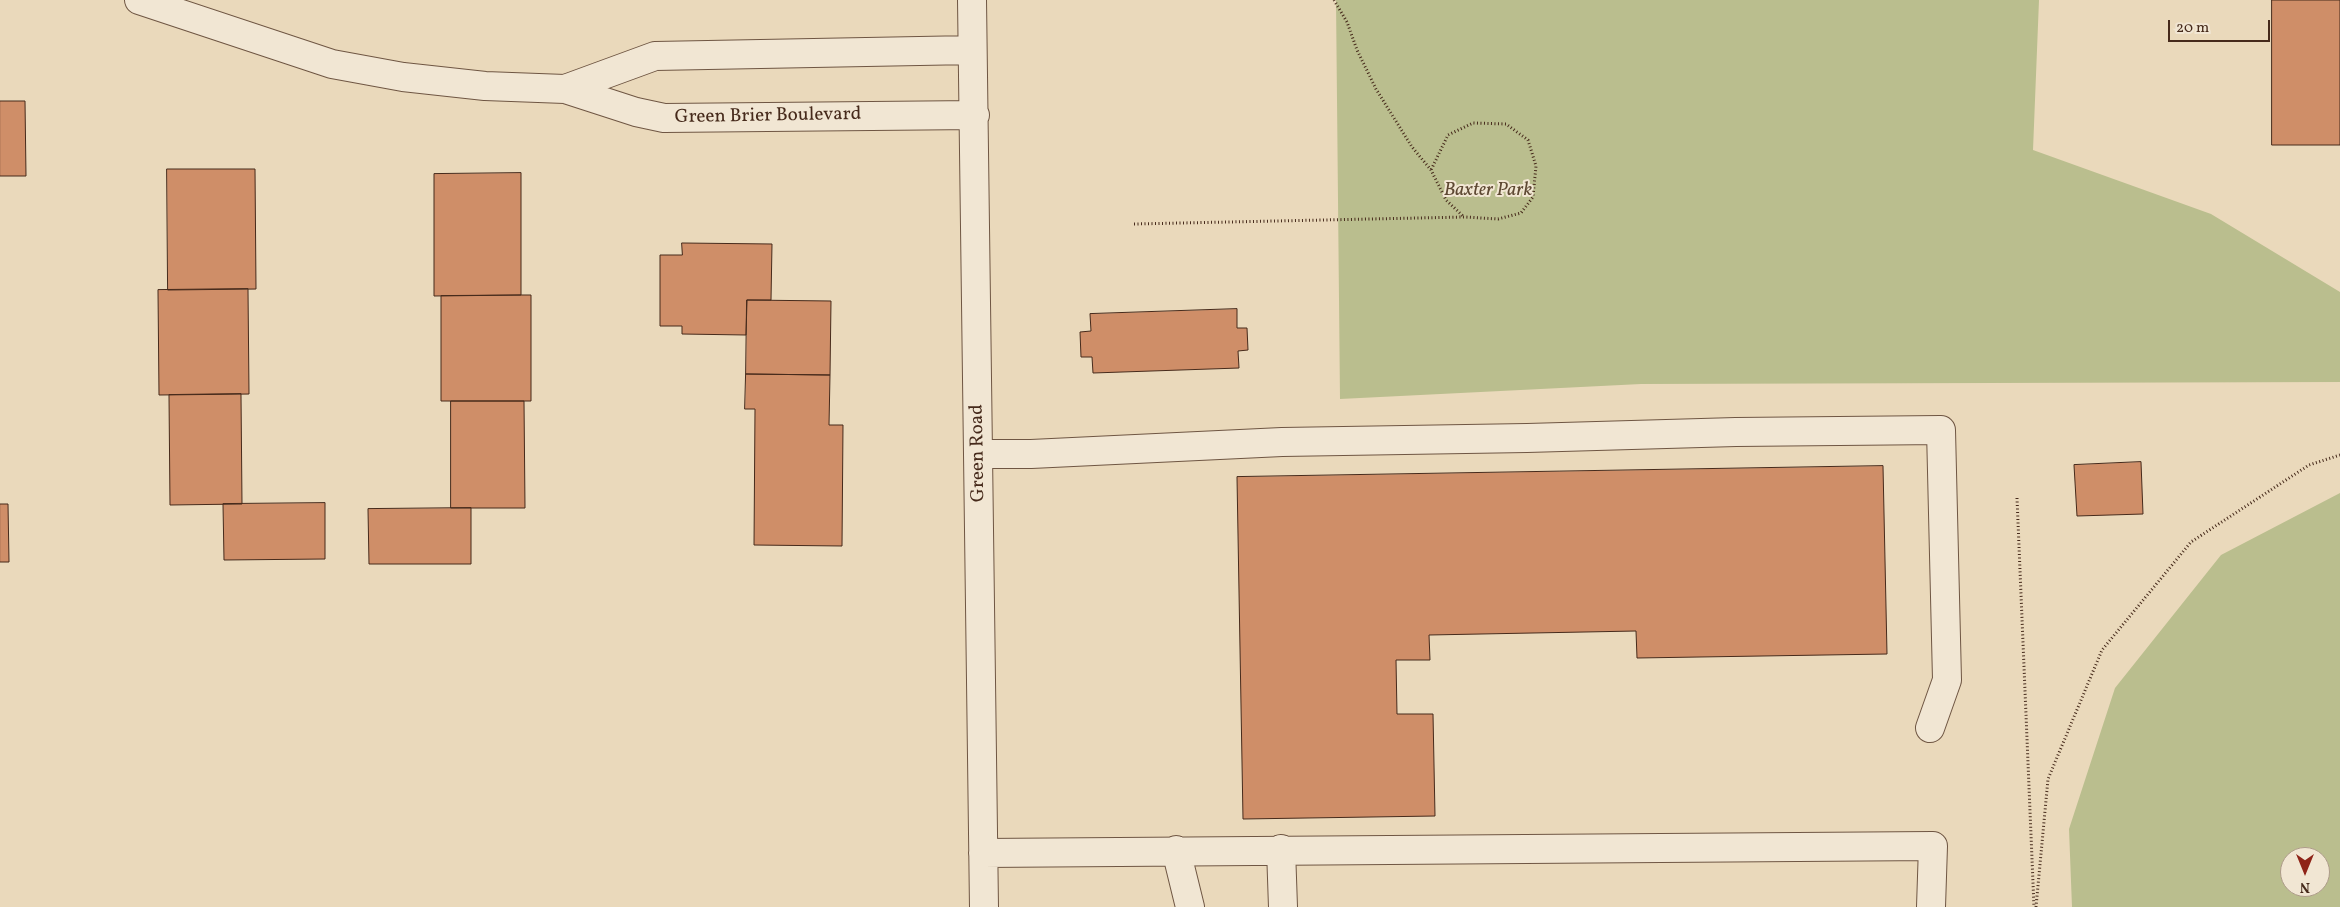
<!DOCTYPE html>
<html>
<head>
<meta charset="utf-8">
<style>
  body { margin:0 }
  #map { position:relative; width:2340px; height:907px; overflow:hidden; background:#ead9bb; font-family:Vollkorn,serif }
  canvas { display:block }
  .north { position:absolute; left:2280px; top:847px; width:50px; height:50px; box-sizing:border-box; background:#f1e6d3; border:1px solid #ad9b89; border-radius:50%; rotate:180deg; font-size:14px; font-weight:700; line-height:20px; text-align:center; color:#462a1b }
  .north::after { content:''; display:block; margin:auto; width:18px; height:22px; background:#8f2418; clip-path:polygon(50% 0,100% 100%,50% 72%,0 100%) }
  .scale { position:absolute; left:2168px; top:20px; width:102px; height:22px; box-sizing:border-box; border:2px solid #462a1b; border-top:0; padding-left:6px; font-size:15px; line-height:18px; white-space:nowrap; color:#462a1b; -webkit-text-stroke:4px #f1e6d3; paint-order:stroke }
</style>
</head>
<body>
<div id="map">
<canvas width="2340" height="907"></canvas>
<div class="north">N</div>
<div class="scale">20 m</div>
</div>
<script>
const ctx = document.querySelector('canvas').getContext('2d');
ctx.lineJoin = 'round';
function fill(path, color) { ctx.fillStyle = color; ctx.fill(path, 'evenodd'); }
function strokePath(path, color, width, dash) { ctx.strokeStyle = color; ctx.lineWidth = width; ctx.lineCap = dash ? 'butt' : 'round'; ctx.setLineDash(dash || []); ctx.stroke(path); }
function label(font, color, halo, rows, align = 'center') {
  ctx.font = font + ' Vollkorn,serif'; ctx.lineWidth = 4; ctx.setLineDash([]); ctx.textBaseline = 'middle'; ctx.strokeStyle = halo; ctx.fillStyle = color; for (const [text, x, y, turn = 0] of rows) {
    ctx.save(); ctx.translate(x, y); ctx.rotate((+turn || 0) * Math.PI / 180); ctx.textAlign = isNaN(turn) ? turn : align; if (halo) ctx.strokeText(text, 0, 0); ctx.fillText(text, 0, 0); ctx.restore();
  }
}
fill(new Path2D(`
  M 1336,0 L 2039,0 L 2033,150 L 2211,214 L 2340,292 L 2340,382 L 1641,384 L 1340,399 Z
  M 2340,493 L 2340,907 L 2072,907 L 2069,829 L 2115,688 L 2221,555 ZM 2290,857 L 2320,857 L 2320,887 L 2290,887 Z`), '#babe8e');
const building = new Path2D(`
  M 2272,0 L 2340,0 L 2340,145 L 2272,145 Z
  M 0,101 L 25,101 L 26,176 L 0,176 Z
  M 167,169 L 255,169 L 256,289 L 168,290 Z
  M 521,173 L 521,295 L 434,296 L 434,174 Z
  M 682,243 L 772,244 L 771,300 L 747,300 L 746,335 L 682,334 L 682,326 L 660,326 L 660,255 L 682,255 Z
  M 248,289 L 249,394 L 159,395 L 158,290 Z
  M 521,295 L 531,295 L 531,401 L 441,401 L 441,296 Z
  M 747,300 L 831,301 L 830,375 L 746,374 Z
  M 1237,309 L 1237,328 L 1247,328 L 1248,350 L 1238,351 L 1239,368 L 1093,373 L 1092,357 L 1081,357 L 1080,332 L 1091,331 L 1090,314 Z
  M 746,374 L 830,375 L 829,425 L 843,425 L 842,546 L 754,545 L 755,409 L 745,409 Z
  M 241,394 L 242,504 L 170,505 L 169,395 Z
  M 451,401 L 524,401 L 525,508 L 451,508 Z
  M 2141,462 L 2143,514 L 2077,516 L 2074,465 Z
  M 1883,466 L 1887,654 L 1637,658 L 1636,631 L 1429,635 L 1430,660 L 1396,660 L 1397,714 L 1433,714 L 1435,816 L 1243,819 L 1237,477 Z
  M 325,503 L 325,559 L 224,560 L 223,504 Z
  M 0,504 L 8,504 L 9,562 L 0,562 Z
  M 471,508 L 471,564 L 369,564 L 368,509 Z`);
fill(building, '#cf8e68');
strokePath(building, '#462a1b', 1);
const minor = new Path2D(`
  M 139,0 L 332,64 L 403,77 L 485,86 L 565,89 L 636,112 L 664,118 L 975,115
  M 972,0 L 984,907
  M 565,89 L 655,56 L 972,50
  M 979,454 L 1031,454 L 1282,442 L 1527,438 L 1736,432 L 1941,430 L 1947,680 L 1930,728
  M 1281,849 L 1283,907
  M 1176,850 L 1190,907
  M 983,853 L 1933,846 L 1931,907`);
strokePath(minor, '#6f5643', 30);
strokePath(new Path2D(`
  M 1334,0 L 1347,22 L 1357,50 L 1376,89 L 1412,147 L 1431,170 L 1446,200 L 1464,217
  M 1134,224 L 1465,217 L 1498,219 L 1521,213 L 1533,197 L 1536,166 L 1528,140 L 1506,124 L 1473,123 L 1448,135 L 1431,170
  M 2017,498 L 2034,907
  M 2036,907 L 2048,779 L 2102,650 L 2191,542 L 2309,465 L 2340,455`), '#462a1b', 3, [1, 2.5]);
strokePath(minor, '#f1e6d3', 28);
label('19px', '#462a1b', '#f1e6d3', [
  ["Green Brier Boulevard",768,117,-1],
  ["Green Road",979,453,-91]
]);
label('italic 19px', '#5d4832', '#f1e6d3', [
  ["Baxter Park",1488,192]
]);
</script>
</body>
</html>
